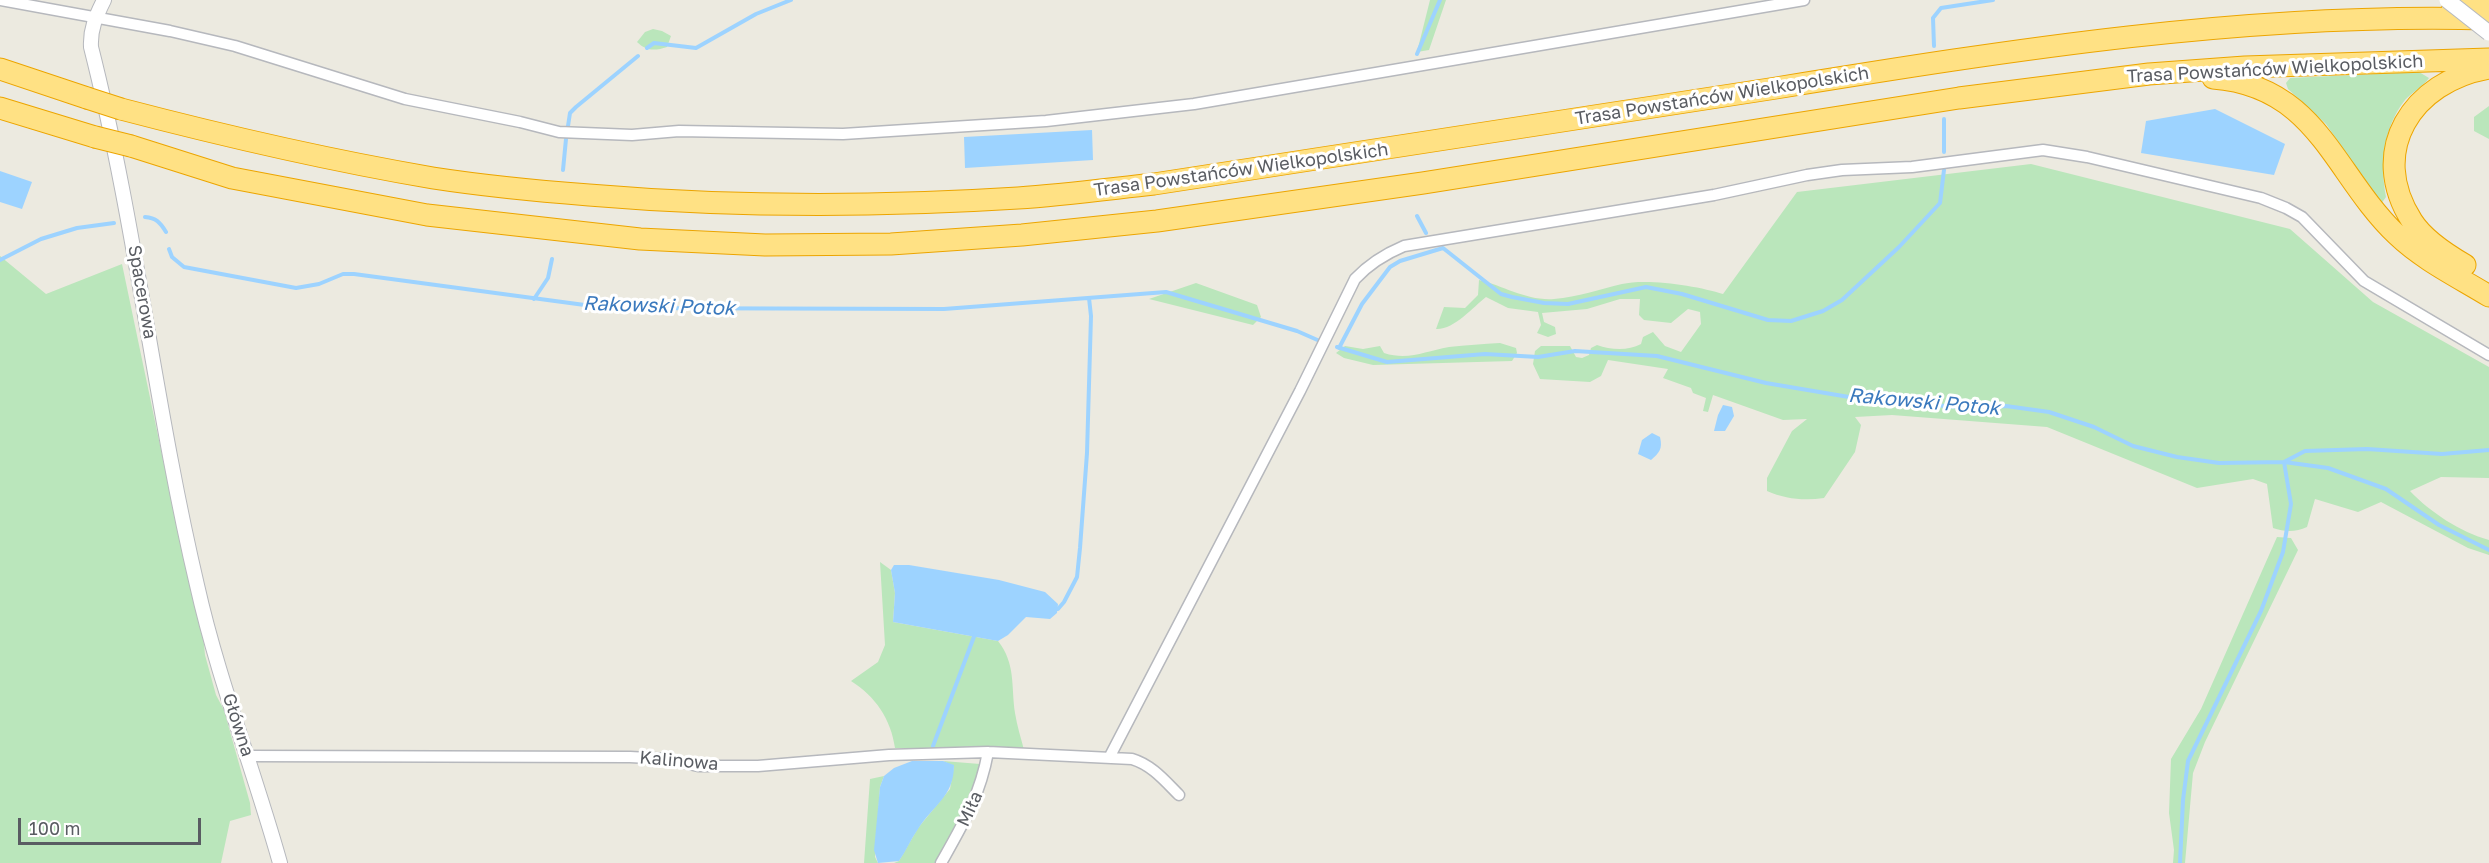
<!DOCTYPE html>
<html>
<head>
<meta charset="utf-8">
<style>
  body { margin:0 }
  #map { position:relative; width:2489px; height:863px; overflow:hidden; background:#eceae0; font-family:"Golos Text",sans-serif }
  canvas { display:block }
  .scale { position:absolute; left:18px; top:818px; width:183px; height:27px; box-sizing:border-box; border:3px solid #595c62; border-top:0; padding-left:8px; font-size:18px; line-height:21px; white-space:nowrap; color:#595c62; -webkit-text-stroke:4px #fff; paint-order:stroke }
</style>
</head>
<body>
<div id="map">
<canvas width="2489" height="863"></canvas>
<div class="scale">100 m</div>
</div>
<script>
const ctx = document.querySelector('canvas').getContext('2d');
ctx.lineJoin = 'round';
function fill(path, color) { ctx.fillStyle = color; ctx.fill(path, 'evenodd'); }
function strokePath(path, color, width, dash) { ctx.strokeStyle = color; ctx.lineWidth = width; ctx.lineCap = dash ? 'butt' : 'round'; ctx.setLineDash(dash || []); ctx.stroke(path); }
function label(font, color, halo, rows, align = 'center') {
  ctx.font = font + ' "Golos Text",sans-serif'; ctx.lineWidth = 6; ctx.setLineDash([]); ctx.textBaseline = 'middle'; ctx.strokeStyle = halo; ctx.fillStyle = color; for (const [text, x, y, turn = 0] of rows) {
    ctx.save(); ctx.translate(x, y); ctx.rotate((+turn || 0) * Math.PI / 180); ctx.textAlign = isNaN(turn) ? turn : align; if (halo) ctx.strokeText(text, 0, 0); ctx.fillText(text, 0, 0); ctx.restore();
  }
}
fill(new Path2D(`
  M 1430,0 L 1446,0 L 1429,50 L 1417,52 Z
  M 653,29 L 662,31 L 671,36 L 667,47 C 655,51 646,51 637,42 L 645,32 Z
  M 2419,72 L 2429,78 C 2423,87 2412,92 2405,100 C 2383,128 2380,164 2386,197 L 2381,204 L 2326,124 L 2288,89 L 2286,83 L 2290,78 Z
  M 2489,106 L 2489,139 L 2474,131 L 2474,117 Z
  M 2031,164 L 2290,229 L 2373,302 L 2489,367 L 2489,478 L 2441,477 L 2410,491 C 2430,512 2460,532 2489,540 L 2489,555 L 2468,548 L 2381,502 L 2358,512 L 2315,499 L 2307,527 C 2296,532 2285,532 2273,528 L 2267,484 L 2253,479 L 2197,488 L 2047,427 L 1892,415 L 1855,417 L 1861,425 L 1855,452 L 1824,498 C 1804,501 1785,499 1767,491 L 1767,478 L 1792,431 L 1807,419 L 1783,420 L 1713,395 L 1708,412 L 1703,411 L 1706,398 L 1693,393 L 1691,388 L 1663,378 L 1668,369 L 1608,360 L 1601,376 L 1590,382 L 1540,379 L 1533,364 L 1535,351 L 1541,346 L 1570,346 L 1576,357 L 1582,358 L 1589,355 L 1591,348 L 1597,345 C 1611,350 1628,351 1641,344 L 1643,337 L 1653,332 L 1665,346 L 1681,352 L 1701,324 L 1700,312 L 1688,309 L 1671,323 L 1644,320 L 1639,315 L 1640,299 L 1620,299 L 1587,309 L 1542,313 L 1544,322 L 1555,327 L 1556,334 L 1548,337 L 1537,333 L 1541,325 L 1538,312 L 1508,308 L 1486,297 C 1473,307 1454,330 1436,329 L 1444,307 L 1465,308 L 1478,295 L 1479,280 C 1504,286 1527,301 1554,299 C 1578,297 1600,289 1622,284 C 1647,278 1699,286 1723,294 L 1797,192 Z
  M 0,256 L 46,294 L 122,264 L 178,531 L 203,634 L 205,655 L 216,695 L 224,710 L 250,803 L 251,815 L 230,821 L 221,863 L 0,863 Z
  M 1196,283 L 1257,305 L 1261,317 L 1253,325 L 1149,299 Z
  M 1500,343 L 1516,348 L 1517,353 L 1512,361 L 1373,365 L 1344,358 L 1336,353 L 1345,346 L 1363,349 L 1380,346 L 1384,353 C 1409,361 1425,351 1449,347 C 1466,345 1483,344 1500,343 Z
  M 2277,537 L 2291,538 L 2298,550 L 2205,742 L 2193,773 L 2185,863 L 2173,863 L 2174,850 L 2169,813 L 2171,759 L 2201,709 Z
  M 880,562 L 891,570 L 895,593 L 893,622 L 998,641 C 1016,664 1011,686 1015,713 C 1017,726 1021,738 1024,750 L 895,748 C 891,719 875,696 851,681 L 878,662 L 885,645 Z
  M 943,761 L 980,764 L 977,784 L 935,863 L 894,863 L 899,861 L 918,828 L 950,789 L 954,766 Z
  M 884,776 L 880,787 L 875,857 L 878,863 L 864,863 L 870,779 Z`), '#bae6bb');
fill(new Path2D(`
  M 2215,109 L 2285,144 L 2274,175 L 2141,153 L 2146,121 Z
  M 1092,130 L 1093,160 L 965,168 L 964,137 Z
  M 0,171 L 32,182 L 22,209 L 0,202 Z
  M 1723,405 L 1732,407 L 1734,416 L 1725,431 L 1714,431 L 1718,415 Z
  M 1652,433 L 1660,437 C 1663,449 1659,453 1651,460 L 1638,454 L 1642,440 Z
  M 894,565 L 909,565 L 999,580 L 1045,592 L 1058,604 L 1057,613 L 1050,619 L 1026,617 L 1008,635 L 998,641 L 893,622 L 895,593 L 891,570 Z
  M 912,761 L 943,761 L 954,765 C 954,797 933,805 918,829 C 911,839 906,851 899,861 L 878,863 L 874,850 L 880,787 L 884,776 L 894,768 Z`), '#9dd3ff');
strokePath(new Path2D(`
  M 1934,46 L 1933,18 L 1941,8 L 1993,0
  M 647,48 L 654,43 L 696,48 L 756,14 L 791,0
  M 1417,54 L 1440,0
  M 568,126 L 570,113 L 576,107 L 638,56
  M 1944,152 L 1944,119
  M 563,170 L 566,139
  M 1417,216 L 1426,233
  M 145,217 C 156,218 160,222 166,232
  M 169,249 L 172,257 L 184,267 L 296,288 L 319,284 L 343,274 L 354,274 L 607,308 L 944,309 L 1166,292 L 1297,331 L 1322,342
  M 0,260 L 41,239 L 77,228 L 114,223
  M 534,299 L 548,278 L 552,259
  M 1337,347 L 1387,362 L 1485,354 L 1538,357 L 1575,351 L 1657,356 L 1766,383 L 1849,397 L 1909,403 L 1970,408 L 2006,406 L 2049,412 L 2094,427 L 2133,446 L 2177,457 L 2219,463 L 2284,462 L 2328,468 L 2386,489 L 2439,525 L 2489,550
  M 1339,348 L 1362,304 L 1390,267 L 1400,261 L 1443,248 L 1501,294 L 1512,297 L 1544,303 L 1568,304 L 1646,287 L 1682,294 L 1768,320 L 1791,321 L 1823,311 L 1842,300 L 1899,247 L 1940,203 L 1944,170
  M 1055,609 L 1058,609 L 1064,602 L 1077,577 L 1080,548 L 1087,453 L 1091,316 L 1089,298
  M 933,746 L 975,634
  M 2180,863 L 2183,800 L 2188,761 L 2261,611 L 2283,552 L 2291,504 L 2284,462 L 2305,451 L 2367,449 L 2442,454 L 2489,450`), '#9dd3ff', 4);
const minor = new Path2D(`
  M 0,0 L 170,31 L 235,46 L 405,99 L 520,122 L 559,132 L 632,135 L 679,131 L 843,134 L 1046,121 L 1194,104 L 1804,0
  M 248,756 L 630,757 L 667,759 L 698,766 L 758,766 L 889,755 L 988,752 L 1132,759 C 1152,765 1165,781 1179,795
  M 1109,758 L 1300,391 L 1355,279 C 1369,264 1385,254 1404,246 L 1714,195 L 1807,175 L 1842,170 L 1912,167 L 2043,150 L 2087,157 L 2261,198 L 2286,208 L 2302,217 L 2364,281 L 2489,355
  M 941,863 C 963,824 980,796 988,752`);
const tertiary = new Path2D(`
  M 104,0 C 96,16 90,29 91,47 C 136,225 155,407 197,585 C 218,679 254,770 280,863`);
const motorway = new Path2D(`
  M 2452,11 L 2489,1
  M 0,69 L 87,98
  M 2213,78 C 2318,86 2333,174 2397,235 C 2423,260 2458,277 2489,296
  M 0,108 L 95,137
  M 121,109 C 224,136 328,160 433,178 C 485,186 537,191 589,195 C 731,207 876,207 1018,198 C 1063,195 1108,189 1154,184 C 1361,153 1568,121 1776,88 C 2011,50 2250,12 2489,19
  M 131,146 L 232,178 L 427,215 L 640,239 L 765,245 L 891,244 L 1022,235 L 1157,221 L 1423,183 L 1959,98 L 2149,74 L 2245,67 L 2489,59
  M 2465,265 C 2446,254 2424,240 2412,221 C 2367,151 2412,81 2489,68`);
strokePath(minor, '#b6b8bd', 13);
strokePath(tertiary, '#b6b8bd', 16);
strokePath(motorway, '#eca500', 23);
strokePath(minor, '#fff', 10);
strokePath(tertiary, '#fff', 14);
strokePath(motorway, '#ffe184', 21);
const secondaryBridge = new Path2D(`
  M 2447,0 L 2489,33`);
const motorwayBridge = new Path2D(`
  M 87,98 L 121,109
  M 95,137 L 131,146`);
strokePath(secondaryBridge, '#b6b9bf', 17, []);
strokePath(motorwayBridge, '#eca500', 23, []);
strokePath(secondaryBridge, '#fff', 15);
strokePath(motorwayBridge, '#ffe184', 21);
label('18px', '#595c62', '#fff', [
  ["Trasa Powstańców Wielkopolskich",2275,69,-3],
  ["Trasa Powstańców Wielkopolskich",1722,96,-9],
  ["Trasa Powstańców Wielkopolskich",1241,170,-8],
  ["Spacerowa",142,292,80],
  ["Główna",238,725,72],
  ["Kalinowa",679,761,5],
  ["Miła",970,809,-65]
]);
label('italic 20px', '#3a79bd', '#fff', [
  ["Rakowski Potok",659,306,2],
  ["Rakowski Potok",1924,402,5]
]);
</script>
</body>
</html>
